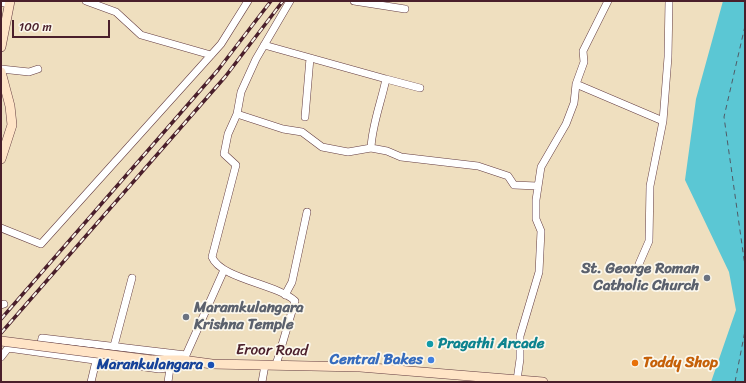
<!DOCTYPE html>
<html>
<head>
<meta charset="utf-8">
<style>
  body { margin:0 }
  #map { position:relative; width:746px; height:383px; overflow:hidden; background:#efdfbf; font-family:Sriracha,sans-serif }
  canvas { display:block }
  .frame { position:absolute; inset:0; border:2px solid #4a1f2b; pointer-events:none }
  .scale { position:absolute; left:12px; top:20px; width:98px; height:18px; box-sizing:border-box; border:2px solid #4a1f2b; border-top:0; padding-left:5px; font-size:12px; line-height:14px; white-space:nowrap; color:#4a1f2b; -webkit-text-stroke:3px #fbf7ec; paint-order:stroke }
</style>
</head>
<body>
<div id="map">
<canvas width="746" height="383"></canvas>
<div class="frame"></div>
<div class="scale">100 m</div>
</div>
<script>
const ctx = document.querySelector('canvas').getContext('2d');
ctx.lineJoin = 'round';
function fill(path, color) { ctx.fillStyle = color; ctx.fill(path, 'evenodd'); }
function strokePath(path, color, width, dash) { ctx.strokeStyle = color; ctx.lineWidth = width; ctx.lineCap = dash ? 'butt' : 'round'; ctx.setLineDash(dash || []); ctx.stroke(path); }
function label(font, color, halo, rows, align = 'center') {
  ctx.font = font + ' Sriracha,sans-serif'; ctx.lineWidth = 3.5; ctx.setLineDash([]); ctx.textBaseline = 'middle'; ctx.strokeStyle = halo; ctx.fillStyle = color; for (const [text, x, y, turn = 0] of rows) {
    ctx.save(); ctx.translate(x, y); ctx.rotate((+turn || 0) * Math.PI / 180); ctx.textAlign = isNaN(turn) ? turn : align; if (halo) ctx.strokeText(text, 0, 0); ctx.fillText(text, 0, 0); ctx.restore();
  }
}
fill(new Path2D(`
  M 723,1 L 745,1 L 745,382 L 711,382 L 736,310 L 729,272 L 685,180 L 696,99 Z`), '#5bc7d4');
strokePath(new Path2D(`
  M 745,26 L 724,117 L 745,266
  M 735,382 L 745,331`), '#505a66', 1, [5, 4]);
const street = new Path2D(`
  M 86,1 L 116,12 L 141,35 L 211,55
  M 354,1 L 405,9
  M 1,2 L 9,4
  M 264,45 L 386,79 C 381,103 372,125 371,148
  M 1,69 L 29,72 L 38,69
  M 386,79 L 420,88
  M 576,84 L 663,121
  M 237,114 L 283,129 L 302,132 L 322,147 L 348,152 L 371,148 L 387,151 L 401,157 L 478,166 L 508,176 L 514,185 L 537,186
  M 305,117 L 310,58
  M 1,228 L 41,244 L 221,44 L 248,1
  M 639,264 L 649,241 L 650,186 L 663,121 L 668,57 L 669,1
  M 285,295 L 292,282 L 307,212
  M 1,305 L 4,304
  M 114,346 L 132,278
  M 39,352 L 42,338 L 186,355 L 224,270
  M 1,357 L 8,348 L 159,369 L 199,364
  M 276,365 L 295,301 C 277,284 221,279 212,257 L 236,165 L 224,154 L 228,134 L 237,114 L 241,92 L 256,59 L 290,1
  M 517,380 L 520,359 L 520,336 L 539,272 L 541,231 L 536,219 L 536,200 L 541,167 L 566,124 L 574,103 L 576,84 L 584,62 L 583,51 L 608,1
  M 91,382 L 96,361
  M 168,382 L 170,368
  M 262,382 L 265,365`);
const secondary = new Path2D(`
  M 1,47 L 10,1
  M 1,72 L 10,106 L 12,125 L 1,159
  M 151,360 L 182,360 L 212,364 L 360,367 L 543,382`);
strokePath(street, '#633c41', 8);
strokePath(secondary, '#633c41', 10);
strokePath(street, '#fff', 7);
strokePath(secondary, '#ffe4c6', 9);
const rail = new Path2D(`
  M 1,319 L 218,70 L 271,1
  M 1,333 L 225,77 L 283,1`);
strokePath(rail, '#4a1f2b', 3.5);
strokePath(rail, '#fbf7ec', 2, [6]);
const secondaryBridge = new Path2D(`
  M 1,341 L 151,360`);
strokePath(secondaryBridge, '#633c41', 10, []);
strokePath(secondaryBridge, '#ffe4c6', 9);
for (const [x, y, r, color] of [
  [707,278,4,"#6b7280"],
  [186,317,4,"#6b7280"],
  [430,344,4,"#0f9aa8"],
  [431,360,4,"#3f7fe0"],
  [635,363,4,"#e8710a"],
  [211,365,4,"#1a4fb4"]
]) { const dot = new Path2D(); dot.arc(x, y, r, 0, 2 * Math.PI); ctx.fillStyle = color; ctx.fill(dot); strokePath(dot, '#fbf7ec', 1.5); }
label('bold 15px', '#5b616d', '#fbf7ec', [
  ["St. George Roman",699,269],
  ["Catholic Church",699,286],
  ["Maramkulangara",194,308,"left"],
  ["Krishna Temple",194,325,"left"]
], 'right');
label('bold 15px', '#0d838f', '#fbf7ec', [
  ["Pragathi Arcade",438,344]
], 'left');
label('15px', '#4a1f2b', '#fbf7ec', [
  ["Eroor Road",272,351,1]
]);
label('bold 15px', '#366cbe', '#fbf7ec', [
  ["Central Bakes",423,360]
], 'right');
label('bold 15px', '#c56008', '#fbf7ec', [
  ["Toddy Shop",643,363]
], 'left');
label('bold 15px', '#164399', '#fbf7ec', [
  ["Marankulangara",203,365]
], 'right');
</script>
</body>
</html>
